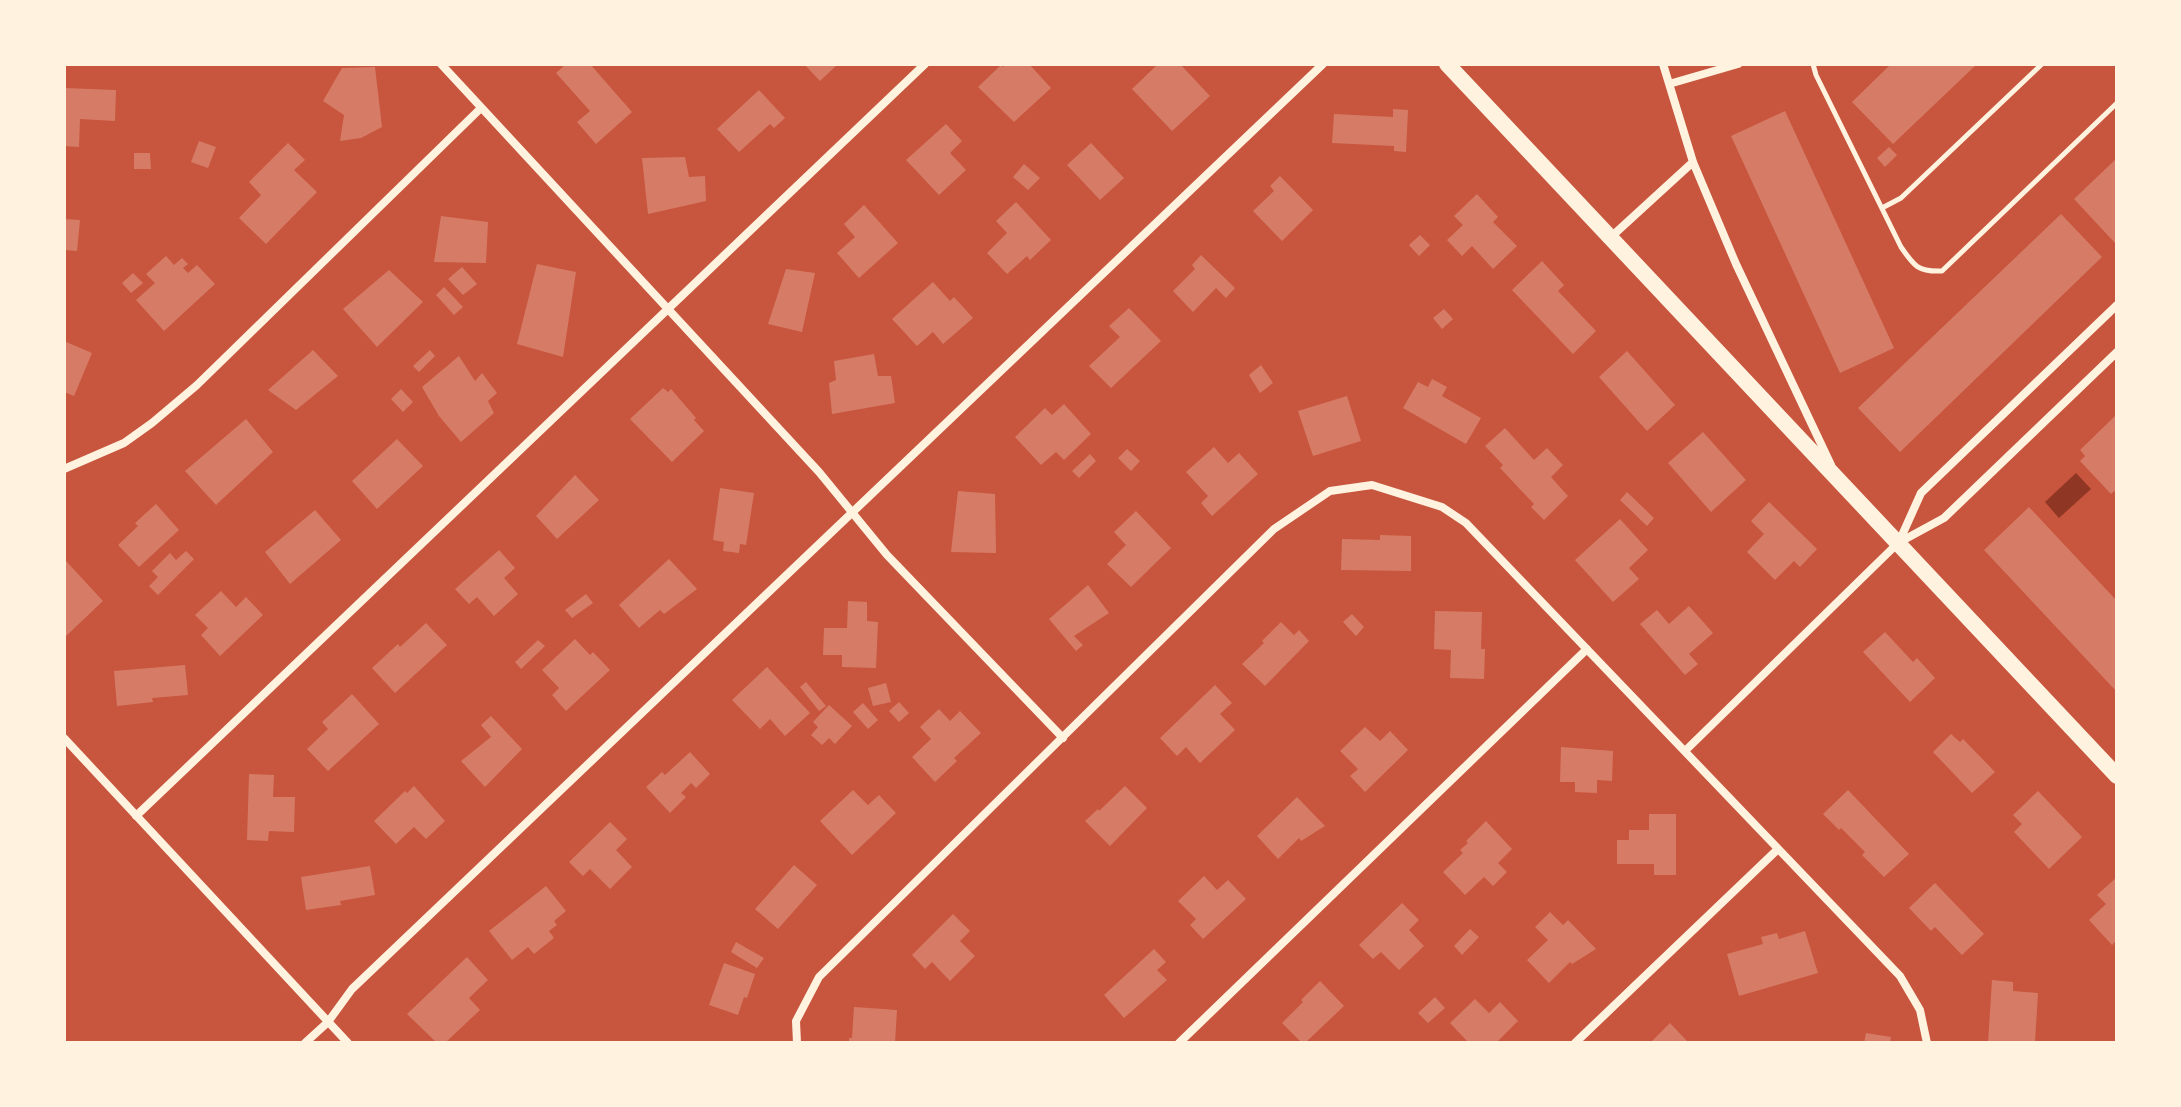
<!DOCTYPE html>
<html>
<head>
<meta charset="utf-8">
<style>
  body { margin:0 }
  #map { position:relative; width:2181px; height:1107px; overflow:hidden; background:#c8553d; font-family:"Alegreya Sans",sans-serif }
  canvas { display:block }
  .frame { position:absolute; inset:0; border:66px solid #fff3e0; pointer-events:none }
</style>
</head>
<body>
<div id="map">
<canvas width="2181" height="1107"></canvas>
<div class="frame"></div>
</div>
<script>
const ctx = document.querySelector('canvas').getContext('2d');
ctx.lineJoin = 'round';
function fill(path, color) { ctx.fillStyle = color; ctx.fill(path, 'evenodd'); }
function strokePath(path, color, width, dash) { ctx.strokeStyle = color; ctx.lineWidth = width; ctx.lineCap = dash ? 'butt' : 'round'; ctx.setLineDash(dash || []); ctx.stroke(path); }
fill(new Path2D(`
  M 2076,473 L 2091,489 L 2059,518 L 2045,502 Z`), '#8f3625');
fill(new Path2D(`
  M 566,64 L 590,64 L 632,112 L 596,144 L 577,122 L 590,111 L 556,73 Z
  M 804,64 L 838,64 L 820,81 Z
  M 1006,64 L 1029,64 L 1051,88 L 1014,122 L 978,87 L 1001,65 L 1003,67 Z
  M 1158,64 L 1180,64 L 1210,96 L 1172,131 L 1132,89 Z
  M 1891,64 L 1977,64 L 1893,144 L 1852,102 Z
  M 375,67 L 382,127 L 361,138 L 340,141 L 344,115 L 323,101 L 342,68 Z
  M 64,88 L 116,90 L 115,121 L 80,119 L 79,147 L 64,146 Z
  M 759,90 L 785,118 L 774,128 L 770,124 L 739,152 L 717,129 Z
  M 1393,109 L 1408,110 L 1406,152 L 1394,151 L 1394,146 L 1332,143 L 1334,114 L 1393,117 Z
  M 1785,111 L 1894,348 L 1840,373 L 1731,136 Z
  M 946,124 L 962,141 L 950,153 L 966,170 L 939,195 L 906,160 Z
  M 199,141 L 216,147 L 208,168 L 191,162 Z
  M 288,143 L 305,160 L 294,170 L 317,192 L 266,244 L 239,218 L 261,195 L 249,182 Z
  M 1091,143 L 1124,178 L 1100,200 L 1067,165 Z
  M 1889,147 L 1897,155 L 1885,167 L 1877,158 Z
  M 134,153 L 150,153 L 151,169 L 134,169 Z
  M 685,157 L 689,177 L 705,176 L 706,201 L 648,214 L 642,158 Z
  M 2117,158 L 2117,241 L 2115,243 L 2074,199 Z
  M 1024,164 L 1040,178 L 1028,190 L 1013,177 Z
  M 1280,176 L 1313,210 L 1282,241 L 1253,211 L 1274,191 L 1270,186 Z
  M 1477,194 L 1498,217 L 1493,222 L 1517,246 L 1493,269 L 1472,246 L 1462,256 L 1447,240 L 1463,225 L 1454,216 Z
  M 1016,202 L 1051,240 L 1030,260 L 1027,256 L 1007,274 L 987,253 L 1007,233 L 996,221 Z
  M 864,205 L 898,243 L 859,278 L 837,253 L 855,237 L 844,224 Z
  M 2061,214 L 2102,257 L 1900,452 L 1858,408 Z
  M 441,216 L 488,222 L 486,263 L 434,262 Z
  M 64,219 L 80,220 L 77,251 L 64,250 Z
  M 1420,235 L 1430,245 L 1419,256 L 1409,245 Z
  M 1201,255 L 1235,288 L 1226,298 L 1216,288 L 1193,312 L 1173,291 L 1195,269 L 1192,265 Z
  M 166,256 L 174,265 L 182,258 L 188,264 L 183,268 L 188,273 L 197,265 L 215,284 L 164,331 L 136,300 L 155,283 L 146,274 Z
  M 1542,261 L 1564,285 L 1558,291 L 1596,331 L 1573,354 L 1512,290 Z
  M 537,264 L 576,272 L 563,357 L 517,344 Z
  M 462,267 L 477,284 L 463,295 L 448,279 Z
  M 786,269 L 815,273 L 802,332 L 768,324 Z
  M 389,270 L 423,302 L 377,347 L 343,309 Z
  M 133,273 L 143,283 L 131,293 L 122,283 Z
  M 933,282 L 950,301 L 954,297 L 973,318 L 943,344 L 933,332 L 917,346 L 892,319 Z
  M 444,287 L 463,307 L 454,315 L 436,295 Z
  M 1129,308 L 1161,341 L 1111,388 L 1089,366 L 1120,337 L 1109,326 Z
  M 1444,309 L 1453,319 L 1442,329 L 1433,318 Z
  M 64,341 L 92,353 L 74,396 L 64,392 Z
  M 313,350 L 338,376 L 296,410 L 268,390 Z
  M 430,350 L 435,356 L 419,372 L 413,366 Z
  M 1627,351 L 1675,405 L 1647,431 L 1599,377 Z
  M 874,354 L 878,376 L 891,376 L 895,403 L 832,414 L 829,383 L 836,380 L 834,361 Z
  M 459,356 L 475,381 L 482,373 L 497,393 L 488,401 L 494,413 L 461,442 L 439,416 L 422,387 Z
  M 1261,365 L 1273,383 L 1260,393 L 1249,375 Z
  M 1432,379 L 1447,387 L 1442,396 L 1481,418 L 1466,444 L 1403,408 L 1418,382 L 1428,387 Z
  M 663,388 L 668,392 L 671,389 L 696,418 L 694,420 L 704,431 L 672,462 L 630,419 Z
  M 401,389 L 413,402 L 403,412 L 391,399 Z
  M 1347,396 L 1361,441 L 1313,456 L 1298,411 Z
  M 1064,404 L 1091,434 L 1064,460 L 1056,452 L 1041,465 L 1015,437 L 1045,408 L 1052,415 Z
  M 2117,414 L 2117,489 L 2111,494 L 2080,461 L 2085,456 L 2080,450 Z
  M 246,419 L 273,452 L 216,505 L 185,471 Z
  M 1505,428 L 1534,460 L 1547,448 L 1563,465 L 1551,477 L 1568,496 L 1544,520 L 1531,507 L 1534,504 L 1500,468 L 1503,465 L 1485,446 Z
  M 1703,432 L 1746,480 L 1711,512 L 1668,463 Z
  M 397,439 L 423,466 L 377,509 L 352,481 Z
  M 1214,447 L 1228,463 L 1239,453 L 1258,474 L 1212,516 L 1201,503 L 1208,496 L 1186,472 Z
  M 1127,449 L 1140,461 L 1131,471 L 1118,458 Z
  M 1090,454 L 1096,461 L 1079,478 L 1072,471 Z
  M 575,475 L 599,500 L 557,539 L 536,516 Z
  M 720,488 L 754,493 L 746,545 L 740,544 L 739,553 L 723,551 L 724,542 L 713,540 Z
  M 958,491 L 995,494 L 996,553 L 951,552 Z
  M 1627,492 L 1654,518 L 1647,526 L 1620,500 Z
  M 1769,502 L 1817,549 L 1800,567 L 1794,561 L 1775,580 L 1747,552 L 1764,534 L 1751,521 Z
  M 156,504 L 179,530 L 139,567 L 118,545 L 138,526 L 135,523 Z
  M 2029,507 L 2117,601 L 2117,692 L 1984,550 Z
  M 315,510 L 341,540 L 290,584 L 265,552 Z
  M 1136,511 L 1171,548 L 1131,587 L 1107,564 L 1126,545 L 1114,532 Z
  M 1620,519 L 1648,550 L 1629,568 L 1639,579 L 1613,602 L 1575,560 Z
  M 1380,535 L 1411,536 L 1411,571 L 1341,570 L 1342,539 L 1380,540 Z
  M 499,550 L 515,568 L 504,578 L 518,594 L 494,616 L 477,597 L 469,604 L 455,589 Z
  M 186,551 L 194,559 L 158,595 L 149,586 L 158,577 L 152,571 L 170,553 L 176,560 Z
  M 669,559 L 697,589 L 664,614 L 660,610 L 639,628 L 619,605 Z
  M 66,561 L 103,601 L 64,638 L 64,563 Z
  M 1088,585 L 1109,613 L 1074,636 L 1083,645 L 1076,651 L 1049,619 Z
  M 221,591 L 236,607 L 246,597 L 263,615 L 220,656 L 201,635 L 208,628 L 195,615 Z
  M 586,594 L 593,603 L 572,618 L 565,610 Z
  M 848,601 L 867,602 L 867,621 L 878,622 L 876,668 L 842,667 L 842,655 L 823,655 L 824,628 L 847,628 Z
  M 1689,606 L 1713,633 L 1689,654 L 1698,664 L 1685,675 L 1640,624 L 1657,610 L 1669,624 Z
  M 1435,611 L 1482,612 L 1481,649 L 1485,649 L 1484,679 L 1450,678 L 1451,650 L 1434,649 Z
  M 1352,614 L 1364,627 L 1356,636 L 1343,622 Z
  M 1281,622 L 1294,635 L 1299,630 L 1309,641 L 1265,686 L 1242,664 L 1264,643 L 1262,641 Z
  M 426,623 L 447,645 L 395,693 L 372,668 L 398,644 L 400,647 Z
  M 1885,632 L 1913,662 L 1917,658 L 1935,678 L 1910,702 L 1863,652 Z
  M 575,639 L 590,655 L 593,652 L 610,670 L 566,711 L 552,695 L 559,688 L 542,670 Z
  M 538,640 L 545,646 L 521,669 L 515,662 Z
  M 185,665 L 188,695 L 152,698 L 153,702 L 117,706 L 114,671 Z
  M 767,667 L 810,713 L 785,736 L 770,719 L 760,729 L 732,700 Z
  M 806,682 L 826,706 L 819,711 L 800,687 Z
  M 886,683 L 891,702 L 873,706 L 868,688 Z
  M 1215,685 L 1232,703 L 1220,714 L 1235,730 L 1200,763 L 1186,747 L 1177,756 L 1160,738 Z
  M 352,694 L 379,724 L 328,771 L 307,749 L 328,729 L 322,722 Z
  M 899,702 L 909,713 L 899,722 L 889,711 Z
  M 863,703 L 878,720 L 868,729 L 853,712 Z
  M 829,705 L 852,726 L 835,744 L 829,738 L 822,745 L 811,735 L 818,727 L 813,722 Z
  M 939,709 L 950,721 L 960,711 L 981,733 L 954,758 L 957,761 L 935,782 L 912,757 L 931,739 L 920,727 Z
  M 491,716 L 522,749 L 485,787 L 461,761 L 491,737 L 481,725 Z
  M 1365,727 L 1380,741 L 1390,731 L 1408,750 L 1365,792 L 1350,776 L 1358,769 L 1340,751 Z
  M 1951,734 L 1960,742 L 1963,739 L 1995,772 L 1972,793 L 1933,752 Z
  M 1561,747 L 1613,751 L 1612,781 L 1597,780 L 1597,793 L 1575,792 L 1575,782 L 1560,782 Z
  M 690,752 L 710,774 L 696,788 L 691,783 L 681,793 L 686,797 L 670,813 L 646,787 L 662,772 L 665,775 Z
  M 249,774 L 274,775 L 273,797 L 295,797 L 294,832 L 269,831 L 268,841 L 247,840 Z
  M 414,786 L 445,821 L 426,839 L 414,827 L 396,844 L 374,821 L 405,791 L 407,793 Z
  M 1125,786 L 1147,808 L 1110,846 L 1085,821 L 1098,809 L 1099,811 Z
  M 853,790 L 868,805 L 879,795 L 896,813 L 852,855 L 820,821 Z
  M 1848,790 L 1909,854 L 1884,877 L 1862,855 L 1865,852 L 1841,828 L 1839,830 L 1823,814 Z
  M 2038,791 L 2082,837 L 2049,869 L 2014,832 L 2022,824 L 2013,815 Z
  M 1297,797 L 1325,826 L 1301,841 L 1299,838 L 1278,859 L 1257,836 Z
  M 1649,814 L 1676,814 L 1676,875 L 1654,875 L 1654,864 L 1617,864 L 1617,840 L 1629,840 L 1629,830 L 1649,830 Z
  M 1486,821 L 1512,849 L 1498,863 L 1507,872 L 1493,886 L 1484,877 L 1465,895 L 1443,872 L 1463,853 L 1460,850 L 1468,843 L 1466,841 Z
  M 610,822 L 627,839 L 616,850 L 632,867 L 610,889 L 590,869 L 583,876 L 569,862 Z
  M 794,865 L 817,885 L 778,929 L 755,909 Z
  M 370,866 L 375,895 L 340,901 L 341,905 L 306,910 L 301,877 Z
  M 1204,876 L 1217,890 L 1228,880 L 1246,899 L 1203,939 L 1190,925 L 1196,919 L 1178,901 Z
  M 2117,877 L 2117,940 L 2112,945 L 2089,920 L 2106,904 L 2097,895 Z
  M 1935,883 L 1984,934 L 1962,955 L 1935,927 L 1931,931 L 1909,908 Z
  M 546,886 L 566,911 L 554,921 L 557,925 L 549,931 L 554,938 L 534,954 L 528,947 L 512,960 L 489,931 Z
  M 1402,903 L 1419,920 L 1409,930 L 1424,946 L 1399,970 L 1381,952 L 1373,959 L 1359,945 Z
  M 1550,912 L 1563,925 L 1568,920 L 1596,949 L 1572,964 L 1570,962 L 1549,983 L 1527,960 L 1548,940 L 1535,927 Z
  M 953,914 L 970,931 L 960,941 L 975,956 L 950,981 L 932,962 L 925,969 L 912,955 Z
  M 1470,929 L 1479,937 L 1462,955 L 1454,946 Z
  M 1805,931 L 1818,973 L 1739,996 L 1727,954 L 1763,944 L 1761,937 L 1777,933 L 1779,939 Z
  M 736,942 L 764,958 L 757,968 L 731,952 Z
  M 1154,949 L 1166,962 L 1157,970 L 1167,980 L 1124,1018 L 1104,995 Z
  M 467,957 L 488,980 L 469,998 L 480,1010 L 445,1043 L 437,1043 L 407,1014 Z
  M 724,963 L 755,974 L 747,998 L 744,997 L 738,1015 L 709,1005 Z
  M 1992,980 L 2013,982 L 2013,991 L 2038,993 L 2035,1042 L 2009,1041 L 2009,1043 L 1988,1043 Z
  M 1320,981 L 1344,1006 L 1305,1043 L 1302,1043 L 1282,1023 L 1303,1002 L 1301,1000 Z
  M 1435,997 L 1445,1008 L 1428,1023 L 1418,1013 Z
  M 1475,999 L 1489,1013 L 1500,1002 L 1518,1021 L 1496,1043 L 1465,1043 L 1467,1041 L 1450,1023 Z
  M 854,1007 L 897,1010 L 895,1043 L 849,1043 L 849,1038 L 852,1038 Z
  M 1670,1023 L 1687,1041 L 1685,1043 L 1650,1043 Z
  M 1866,1033 L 1891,1037 L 1890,1043 L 1864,1043 Z`), '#d67c66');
strokePath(new Path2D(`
  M 1813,64 L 1816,75 L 1901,247 C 1914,266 1918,272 1942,271 L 2117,103
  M 1882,208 L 1901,198 L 2042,64`), '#fff3e0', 5);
strokePath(new Path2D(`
  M 441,64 L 819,472 L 887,555 L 1063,738
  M 1663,64 L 1693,162 L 1736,264 L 1831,465
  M 1669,84 L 1738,64
  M 1611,237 L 1693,162
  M 64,469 L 124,443 L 152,423 L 197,385 L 481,108
  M 1899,542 L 1921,493 L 2117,305
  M 64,738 L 348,1043
  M 1685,751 L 1898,543 L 1944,518 L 2117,352
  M 136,816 L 925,64
  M 305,1043 L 328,1022 L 352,989 L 1323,64
  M 797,1043 L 796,1021 L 819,977 L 1274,529 L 1330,491 L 1372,485 L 1442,507 L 1466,523 L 1900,976 L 1920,1010 L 1927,1043
  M 1179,1043 L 1587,649
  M 1575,1043 L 1778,849`), '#fff3e0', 8);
strokePath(new Path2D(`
  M 1447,64 L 2117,776`), '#fff3e0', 16);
</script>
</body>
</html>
